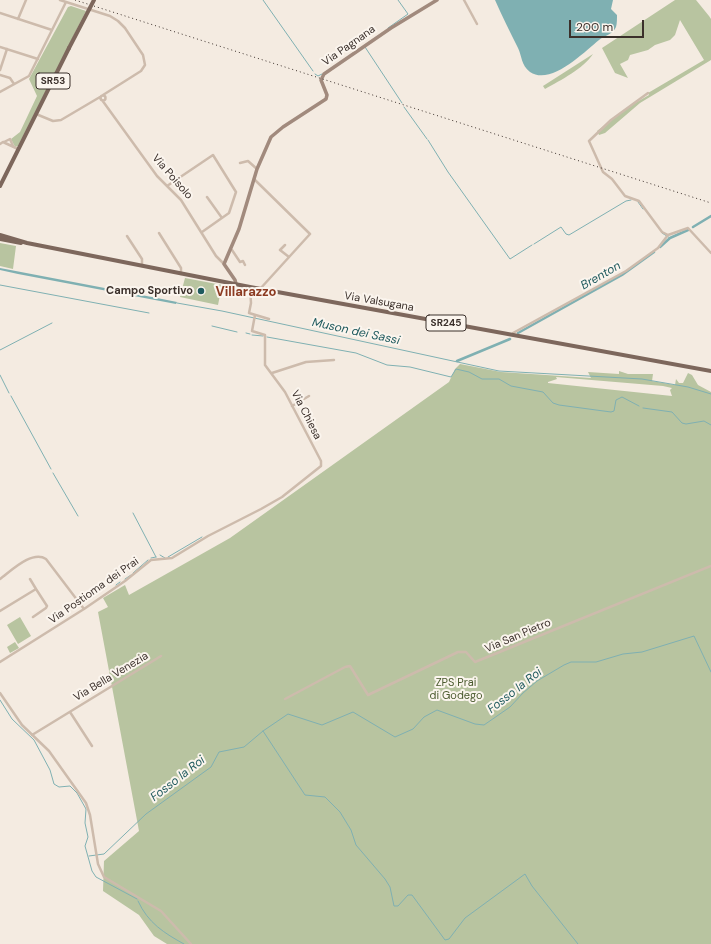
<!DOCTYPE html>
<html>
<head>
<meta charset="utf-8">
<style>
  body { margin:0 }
  #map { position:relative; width:711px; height:944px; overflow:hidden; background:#f4ebe1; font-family:"DM Sans",sans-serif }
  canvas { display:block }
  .scale { position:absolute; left:569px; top:20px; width:75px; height:18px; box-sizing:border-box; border:2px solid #3b302b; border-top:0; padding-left:5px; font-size:12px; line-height:14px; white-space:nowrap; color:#3b302b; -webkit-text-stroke:3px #fbf5ee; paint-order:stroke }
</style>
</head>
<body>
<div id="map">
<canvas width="711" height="944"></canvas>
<div class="scale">200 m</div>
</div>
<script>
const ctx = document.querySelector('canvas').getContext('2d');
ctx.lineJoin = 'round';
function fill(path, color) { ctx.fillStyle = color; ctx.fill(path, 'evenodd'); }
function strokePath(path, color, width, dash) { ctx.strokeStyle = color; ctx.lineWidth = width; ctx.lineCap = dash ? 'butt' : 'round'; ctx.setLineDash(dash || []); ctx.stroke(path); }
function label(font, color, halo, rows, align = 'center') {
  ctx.font = font + ' "DM Sans",sans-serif'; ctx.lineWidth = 4; ctx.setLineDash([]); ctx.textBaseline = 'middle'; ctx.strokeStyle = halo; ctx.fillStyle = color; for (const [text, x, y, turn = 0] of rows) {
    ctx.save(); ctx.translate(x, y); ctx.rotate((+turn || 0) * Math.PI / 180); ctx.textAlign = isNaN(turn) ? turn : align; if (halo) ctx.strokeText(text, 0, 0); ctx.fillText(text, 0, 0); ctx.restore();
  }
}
fill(new Path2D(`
  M 675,0 L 696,0 L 709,16 L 711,19 L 711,60 L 640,103 L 605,133 L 599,135 L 597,131 C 614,118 630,105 649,95 L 648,93 L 704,60 L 680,20 L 675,35 L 670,40 L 655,45 L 648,50 L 630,55 L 628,60 L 620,64 L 628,78 L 615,73 L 602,48 Z
  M 71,6 L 86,11 L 18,146 L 15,147 L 11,139 L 20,132 L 37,96 L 29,79 L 68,7 Z
  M 593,54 C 583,69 561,80 545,89 L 543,86 Z
  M 0,243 L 16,246 L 13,269 L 0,266 Z
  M 185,278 L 222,285 L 218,305 L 180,297 Z
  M 460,364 L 501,372 L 591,378 L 588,372 L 619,374 L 619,371 L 628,374 L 653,374 L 652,381 L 675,385 L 676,379 L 679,383 L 683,383 L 688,373 L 692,375 L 698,385 L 711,392 L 711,944 L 167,944 L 154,936 L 139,915 L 103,891 L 104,861 L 139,831 L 98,612 L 108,607 L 103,598 L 125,585 L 129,595 L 230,538 L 449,382 L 455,369 ZM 556,377 L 663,386 L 672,388 L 670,390 L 672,396 L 548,383 L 548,382 L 557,379 Z
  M 20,617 L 31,636 L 18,644 L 7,625 Z
  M 15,642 L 19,648 L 10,653 L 7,647 Z`), '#b8c4a0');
fill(new Path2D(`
  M 495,0 L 613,0 L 611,9 L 617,15 C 617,18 617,24 616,27 C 613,34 604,36 599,40 C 584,52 551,86 530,72 C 521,65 522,56 518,48 C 510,32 502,16 495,0 Z
  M 0,268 L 157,298 L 177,302 L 176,304 L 18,274 L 0,270 Z`), '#7fb0b2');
strokePath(new Path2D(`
  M 263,0 L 313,71
  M 388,28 L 408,14 L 398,0
  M 365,47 L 402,103
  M 315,74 L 318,76 L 322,74
  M 404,107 L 427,139
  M 428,140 L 448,172 L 510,259 L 532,245
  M 638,202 L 643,209
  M 662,233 L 670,238
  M 534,244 L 561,227 L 566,234 L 569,235 L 626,201 L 631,200
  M 0,285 L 149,313
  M 177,303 L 222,311 L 499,371 L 642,379 L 688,387 L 711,394
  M 212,326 L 237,332
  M 246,333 L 250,334
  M 252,335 L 263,336
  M 267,337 L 356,353 L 387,365 L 410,367 L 451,377 L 456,369 L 469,372 L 482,379 L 499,379 L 511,386 L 543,392 L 553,403 L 559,405 L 611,412 L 614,411 L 616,400 L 622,397 L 639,406
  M 0,350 L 52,323
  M 0,375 L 9,393
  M 11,396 L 51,469
  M 643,408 L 672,412 L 682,423 L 686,424 L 704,421 L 711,425
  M 53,473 L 78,516
  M 133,513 L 156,557
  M 160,555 L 165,558
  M 168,557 L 202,537
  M 151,558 L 156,557
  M 133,573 L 148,560
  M 125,579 L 131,575
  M 116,585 L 120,582
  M 0,700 L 12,719 L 34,740 L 50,770 L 54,784 L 59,787 L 70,786 L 77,793 L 86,809 L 85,823 L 88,837 L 85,846 L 92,871 L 96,877 L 137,899
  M 263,731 L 305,795 L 325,797 L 340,812 L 351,830 L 356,845 L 385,879 L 390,887 L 394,906 L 398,906 L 408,895 L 412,895 L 445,940 L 449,939 L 465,918 L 525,874 L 532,886 L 578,944
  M 89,856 L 104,854 L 146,814 L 211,767 L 219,752 L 244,747 L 263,731 L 288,714 L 322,725 L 353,712 L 395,737 L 413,729 L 424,717 L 437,710 L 475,724 L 484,725 L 510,707 L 523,693 L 537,681 L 564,665 L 571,662 L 596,662 L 623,654 L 642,652 L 694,636 L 711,672
  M 138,901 C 148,923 164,933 184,944`), '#7fb0b2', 1);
strokePath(new Path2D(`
  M 693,227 L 711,216
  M 660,247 L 670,238 L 688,230
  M 518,333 L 622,275 L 654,252
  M 457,361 L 510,339`), '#7fb0b2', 2.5);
strokePath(new Path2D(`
  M 60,0 L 110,16 L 118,21 L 125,28 L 143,55 L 145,65 L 141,71 L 103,95
  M 464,0 L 477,24
  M 0,13 L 52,30
  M 18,19 L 26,0
  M 0,47 L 38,59
  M 0,70 L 7,49
  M 0,75 L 10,78 L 14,84
  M 0,92 L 29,76 L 66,2
  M 648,93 L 611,120 L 589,141 L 603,172 L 612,179 L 625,196 L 639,201 L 662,232 L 668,235
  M100.5 98a2.5 2.5 0 1 1 5 0a2.5 2.5 0 1 1-5 0Z
  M 102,100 L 157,176 L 181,200 L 216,256 L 224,264
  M 36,114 L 53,121 L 61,120 L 100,97
  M 4,142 L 10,139 L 13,146
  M 0,144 L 3,142 L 18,149
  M 240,163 L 248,161 L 257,169
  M 254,179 L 310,234 L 260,289
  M 167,186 L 213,155 L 236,192 L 229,213 L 202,232
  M 207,197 L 222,218
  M 159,233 L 181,268 L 181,274
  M 668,235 L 688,228 L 711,253
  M 127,236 L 142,259 L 142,266
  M 285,245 L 280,250 L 289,257
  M 232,250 L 240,262 L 243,261 L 245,265
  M 250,287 L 251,303 L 249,313 L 269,319
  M 512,335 L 513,333 L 626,271 L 658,248 L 668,235
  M 272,373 L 306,362 L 334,360
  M 292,406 L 309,396
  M 0,579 C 11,571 32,550 46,559 L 84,609
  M 30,579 L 36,589
  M 0,611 L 36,589 L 47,606 L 46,608 L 33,617
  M 0,662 L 84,609 L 125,581 L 151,560 L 172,558 L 208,536 L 261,509 L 282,497 L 321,466 L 321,461 L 285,392 L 265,365 L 265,335 L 252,331 L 255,315
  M 0,693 L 22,725 L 49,751 L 86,803 L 90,815 L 98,864 L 104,877 L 161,911 L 191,944
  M 285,699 L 345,667 L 350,666 L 368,695 L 458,652 L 466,652 L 475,662 L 711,566
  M 70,712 L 92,746
  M 32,735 L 161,656`), '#cdbbac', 2.5);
strokePath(new Path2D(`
  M 236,284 L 235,280 L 224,264 L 239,229 L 257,169 L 271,137 L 283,127 L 326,99 L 327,95 L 321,80 L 324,74 L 391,28 L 437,0`), '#a18a7d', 3.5);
strokePath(new Path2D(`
  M 0,186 L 69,48
  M 0,235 L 27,243 L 250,287 L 711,371
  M 0,239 L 21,243`), '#7d675c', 4);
strokePath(new Path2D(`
  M 75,0 L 711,203`), '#3b302b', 1, [1, 3]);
strokePath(new Path2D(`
  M 69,48 L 94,0`), '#7d675c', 4);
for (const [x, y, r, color] of [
  [201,291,4,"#1f5a5e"]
]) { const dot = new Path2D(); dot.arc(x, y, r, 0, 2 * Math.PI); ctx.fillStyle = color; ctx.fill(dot); strokePath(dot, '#fbf5ee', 1.5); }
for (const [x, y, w] of [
  [53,81,34],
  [446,323,40]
]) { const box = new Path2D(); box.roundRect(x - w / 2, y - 8, w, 16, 3); ctx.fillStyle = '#fbf5ee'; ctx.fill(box); strokePath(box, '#3b302b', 1); }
label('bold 10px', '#3b302b', null, [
  ["SR53",53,81],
  ["SR245",446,323]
]);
label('11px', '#3b302b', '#fbf5ee', [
  ["Via Pagnana",349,46,-35],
  ["Via Poisolo",172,177,49],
  ["Via Valsugana",379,302,10],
  ["Via Chiesa",306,415,63],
  ["Via Postioma dei Prai",94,591,-35],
  ["Via San Pietro",518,636,-23],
  ["Via Bella Venezia",111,677,-31]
]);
label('bold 11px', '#3b302b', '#fbf5ee', [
  ["Campo Sportivo",193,291]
], 'right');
label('11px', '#4a5a2e', '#fbf5ee', [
  ["ZPS Prai",456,683],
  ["di Godego",456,696]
]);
label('italic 12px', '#1f5a5e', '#fbf5ee', [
  ["Brenton",601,276,-30],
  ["Muson dei Sassi",356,332,12],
  ["Fosso la Roi",515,691,-38],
  ["Fosso la Roi",178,779,-38]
]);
label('bold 13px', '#8c3b22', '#fbf5ee', [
  ["Villarazzo",246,293]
]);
</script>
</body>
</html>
